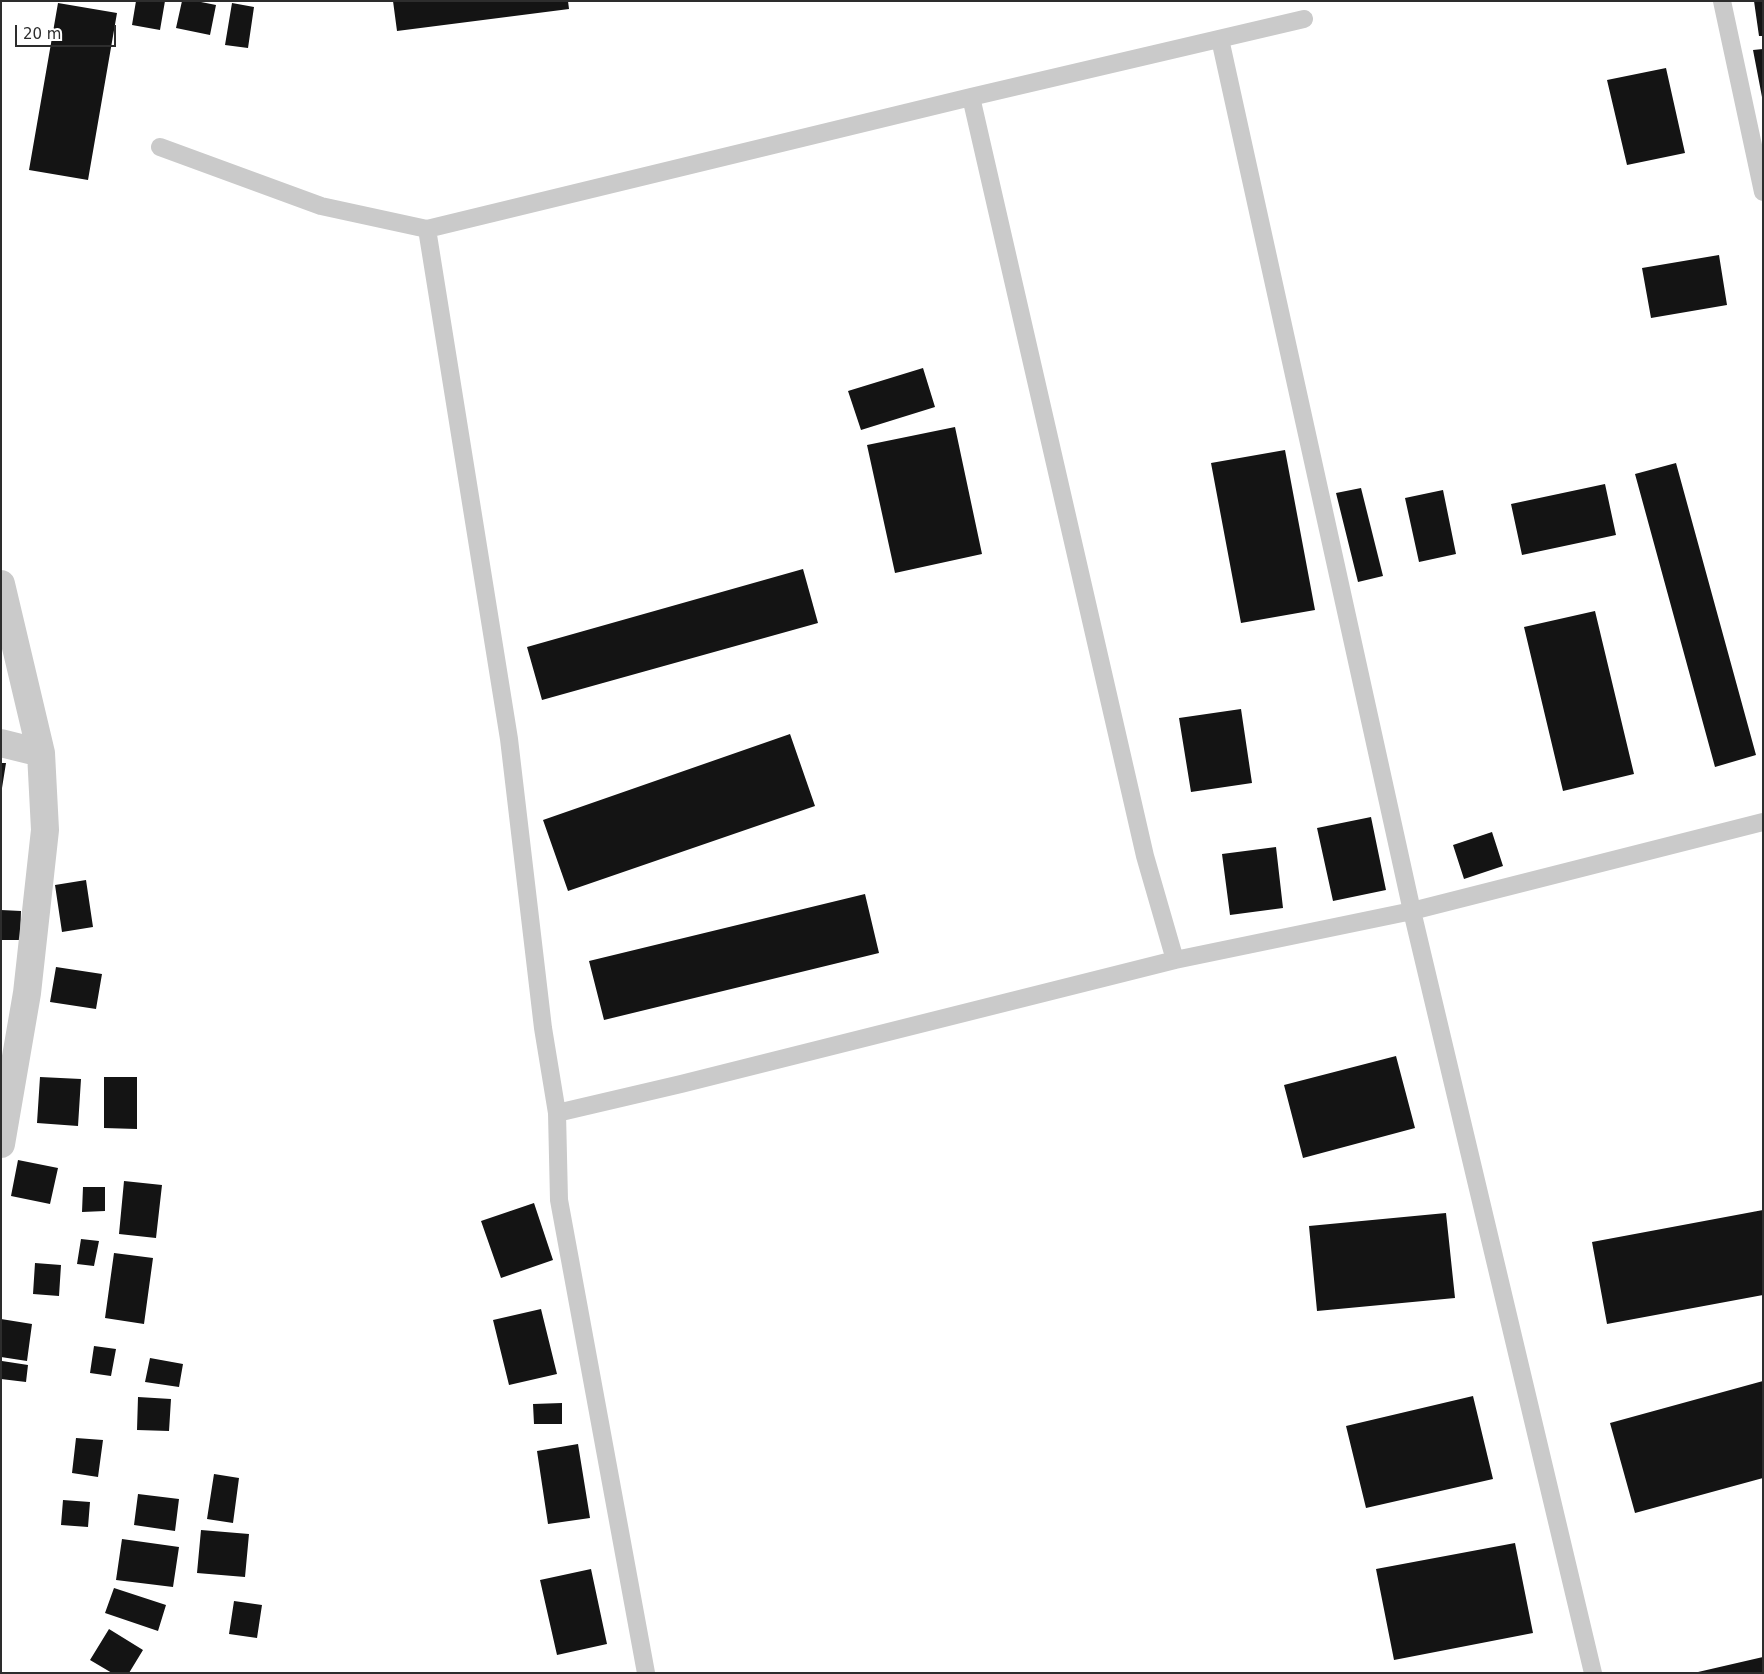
<!DOCTYPE html>
<html>
<head>
<meta charset="utf-8">
<style>
  body { margin:0 }
  #map { position:relative; width:1764px; height:1674px; overflow:hidden; background:#fff; font-family:"DejaVu Sans",sans-serif }
  canvas { display:block }
  .frame { position:absolute; inset:0; border:2px solid #2d2d2d; pointer-events:none }
  .scale { position:absolute; left:15px; top:25px; width:101px; height:22px; box-sizing:border-box; border:2px solid #2d2d2d; border-top:0; padding-left:6px; font-size:15px; line-height:18px; white-space:nowrap; color:#2d2d2d; -webkit-text-stroke:4px #fff; paint-order:stroke }
</style>
</head>
<body>
<div id="map">
<canvas width="1764" height="1674"></canvas>
<div class="frame"></div>
<div class="scale">20 m</div>
</div>
<script>
const ctx = document.querySelector('canvas').getContext('2d');
ctx.lineJoin = 'round';
function fill(path, color) { ctx.fillStyle = color; ctx.fill(path, 'evenodd'); }
function strokePath(path, color, width, dash) { ctx.strokeStyle = color; ctx.lineWidth = width; ctx.lineCap = dash ? 'butt' : 'round'; ctx.setLineDash(dash || []); ctx.stroke(path); }
fill(new Path2D(`
  M 136,1 L 165,1 L 160,30 L 132,25 Z
  M 182,1 L 196,1 L 216,5 L 210,35 L 176,28 Z
  M 393,1 L 568,1 L 569,9 L 397,31 Z
  M 1754,1 L 1763,1 L 1763,36 L 1759,36 Z
  M 58,3 L 117,13 L 88,180 L 29,170 Z
  M 232,3 L 254,7 L 248,48 L 225,45 Z
  M 1763,49 L 1763,97 L 1762,97 L 1753,50 Z
  M 1666,68 L 1685,153 L 1627,165 L 1607,80 Z
  M 1719,255 L 1727,305 L 1651,318 L 1642,268 Z
  M 923,368 L 935,407 L 861,430 L 848,391 Z
  M 955,427 L 982,554 L 895,573 L 867,445 Z
  M 1285,450 L 1315,610 L 1241,623 L 1211,463 Z
  M 1676,463 L 1756,755 L 1715,767 L 1635,474 Z
  M 1605,484 L 1616,535 L 1522,555 L 1511,504 Z
  M 1361,488 L 1383,576 L 1358,582 L 1336,493 Z
  M 1443,490 L 1456,554 L 1419,562 L 1405,498 Z
  M 803,569 L 818,623 L 542,700 L 527,647 Z
  M 1595,611 L 1634,774 L 1563,791 L 1524,627 Z
  M 1241,709 L 1252,783 L 1191,792 L 1179,718 Z
  M 790,734 L 815,806 L 568,891 L 543,820 Z
  M 1,763 L 6,763 L 2,788 L 1,788 Z
  M 1371,817 L 1386,890 L 1333,901 L 1317,828 Z
  M 1492,832 L 1503,866 L 1464,879 L 1453,845 Z
  M 1276,847 L 1283,908 L 1230,915 L 1222,854 Z
  M 86,880 L 93,927 L 62,932 L 55,885 Z
  M 865,894 L 879,953 L 604,1020 L 589,961 Z
  M 1,910 L 21,911 L 20,940 L 1,940 Z
  M 56,967 L 102,974 L 96,1009 L 50,1002 Z
  M 1396,1056 L 1415,1128 L 1303,1158 L 1284,1085 Z
  M 40,1077 L 81,1079 L 78,1126 L 37,1123 Z
  M 104,1077 L 137,1077 L 137,1129 L 104,1128 Z
  M 18,1160 L 58,1168 L 50,1204 L 11,1196 Z
  M 124,1181 L 162,1185 L 156,1238 L 119,1234 Z
  M 83,1187 L 105,1187 L 105,1211 L 82,1212 Z
  M 534,1203 L 553,1260 L 501,1278 L 481,1221 Z
  M 1763,1210 L 1763,1295 L 1607,1324 L 1592,1242 Z
  M 1446,1213 L 1455,1298 L 1317,1311 L 1309,1226 Z
  M 81,1239 L 99,1241 L 94,1266 L 77,1264 Z
  M 114,1253 L 153,1258 L 144,1324 L 105,1318 Z
  M 35,1263 L 61,1265 L 59,1296 L 33,1294 Z
  M 541,1309 L 557,1374 L 509,1385 L 493,1320 Z
  M 1,1319 L 32,1324 L 27,1361 L 1,1357 Z
  M 94,1346 L 116,1349 L 111,1376 L 90,1373 Z
  M 150,1358 L 183,1364 L 179,1387 L 145,1382 Z
  M 2,1361 L 28,1365 L 26,1382 L 1,1379 Z
  M 1763,1381 L 1763,1478 L 1635,1513 L 1610,1423 Z
  M 1473,1396 L 1493,1479 L 1366,1508 L 1346,1426 Z
  M 138,1397 L 171,1399 L 169,1431 L 137,1430 Z
  M 562,1403 L 562,1424 L 534,1424 L 533,1404 Z
  M 76,1438 L 103,1440 L 98,1477 L 72,1473 Z
  M 578,1444 L 590,1518 L 548,1524 L 537,1451 Z
  M 214,1474 L 239,1478 L 233,1523 L 207,1519 Z
  M 138,1494 L 179,1499 L 175,1531 L 134,1525 Z
  M 63,1500 L 90,1502 L 88,1527 L 61,1525 Z
  M 201,1530 L 249,1534 L 245,1577 L 197,1573 Z
  M 122,1539 L 179,1547 L 173,1587 L 116,1580 Z
  M 1515,1543 L 1533,1633 L 1394,1660 L 1376,1569 Z
  M 591,1569 L 607,1644 L 557,1655 L 540,1580 Z
  M 114,1588 L 166,1605 L 158,1631 L 105,1613 Z
  M 234,1601 L 262,1605 L 257,1638 L 229,1634 Z
  M 109,1629 L 143,1650 L 129,1673 L 112,1673 L 90,1660 Z
  M 1763,1657 L 1763,1673 L 1698,1673 L 1698,1672 Z`), '#141414');
strokePath(new Path2D(`
  M 1722,1 L 1763,192
  M 1220,39 L 1412,911 L 1593,1673
  M 971,97 L 1145,856 L 1175,960
  M 160,147 L 321,206 L 427,229 L 971,97 L 1304,19
  M 427,229 L 509,739 L 543,1028 L 557,1113
  M 646,1673 L 559,1200 L 557,1113 L 681,1084 L 1175,960 L 1412,911 L 1763,822`), '#cacaca', 18);
strokePath(new Path2D(`
  M 1,584 L 41,753 L 45,830 L 27,993 L 1,1144
  M 1,743 L 41,753`), '#cacaca', 28);
</script>
</body>
</html>
